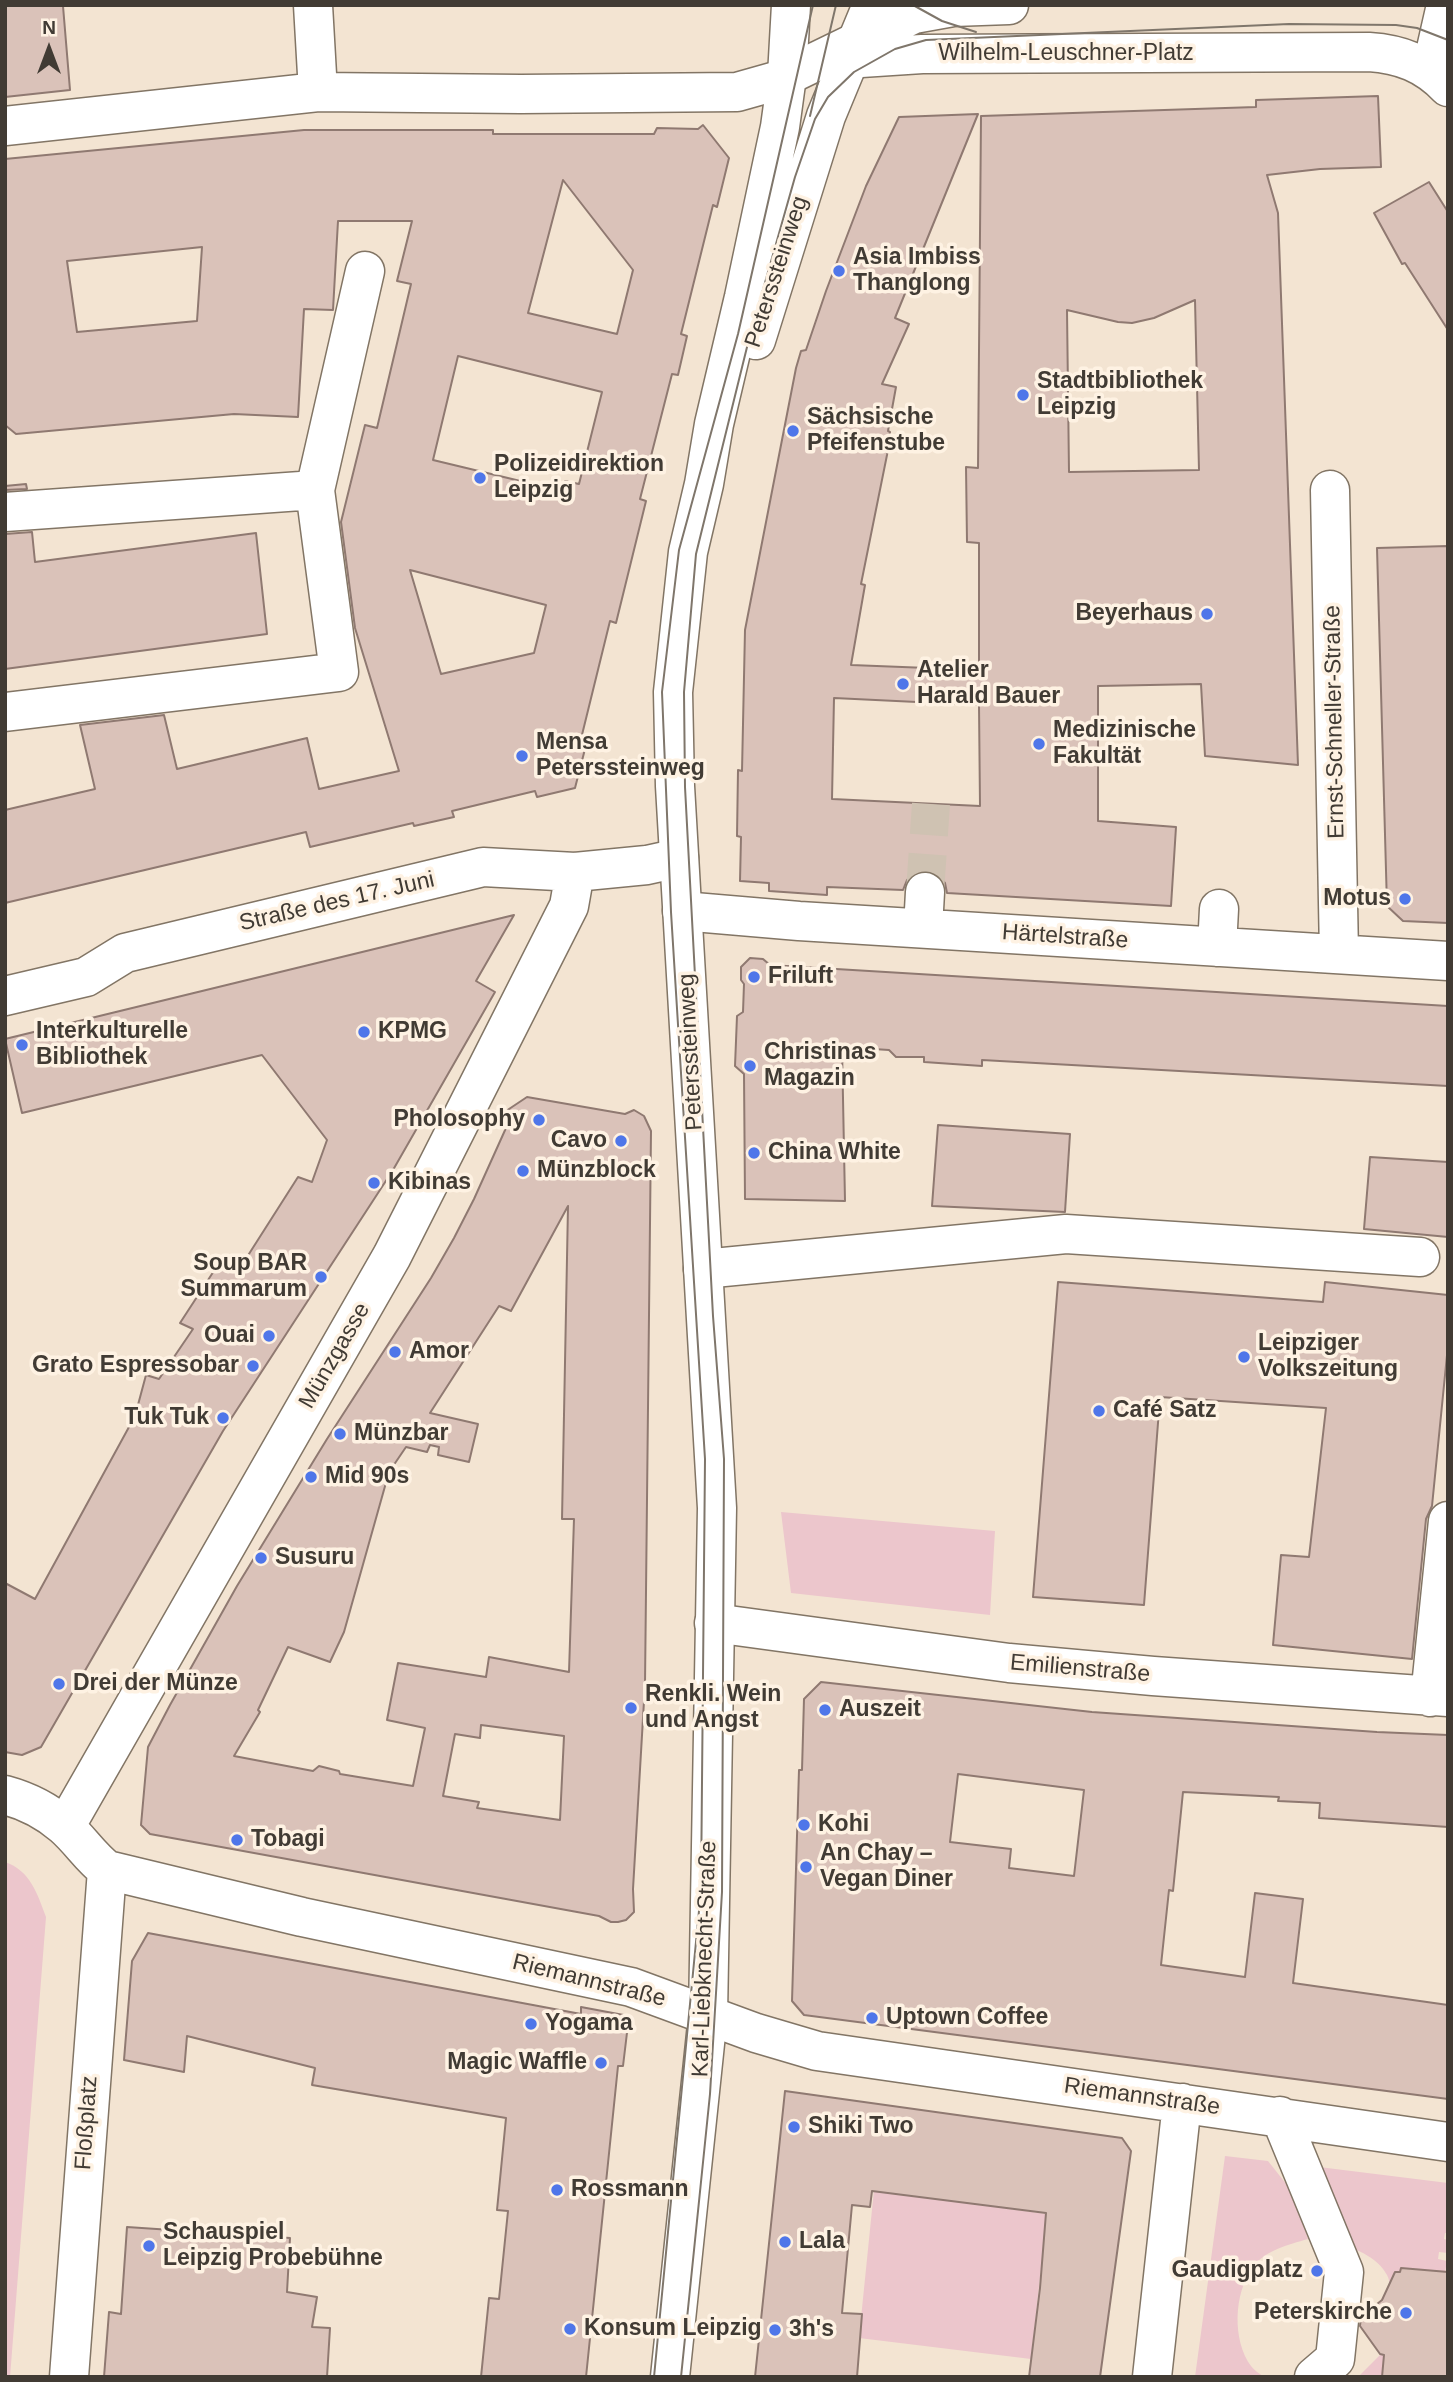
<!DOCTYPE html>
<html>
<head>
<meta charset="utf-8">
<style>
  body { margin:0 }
  #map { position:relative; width:1453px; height:2382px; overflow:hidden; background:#f3e4d2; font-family:Helvetica,sans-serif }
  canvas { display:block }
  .frame { position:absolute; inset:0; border:7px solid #413b34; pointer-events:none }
  .north { position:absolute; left:14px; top:14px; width:70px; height:70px; -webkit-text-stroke:5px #fef2e3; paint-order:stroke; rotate:0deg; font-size:19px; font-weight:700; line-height:28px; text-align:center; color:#413b34 }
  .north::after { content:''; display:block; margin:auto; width:24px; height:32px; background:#413b34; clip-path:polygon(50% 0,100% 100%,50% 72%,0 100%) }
</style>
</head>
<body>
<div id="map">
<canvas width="1453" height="2382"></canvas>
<div class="frame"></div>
<div class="north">N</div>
</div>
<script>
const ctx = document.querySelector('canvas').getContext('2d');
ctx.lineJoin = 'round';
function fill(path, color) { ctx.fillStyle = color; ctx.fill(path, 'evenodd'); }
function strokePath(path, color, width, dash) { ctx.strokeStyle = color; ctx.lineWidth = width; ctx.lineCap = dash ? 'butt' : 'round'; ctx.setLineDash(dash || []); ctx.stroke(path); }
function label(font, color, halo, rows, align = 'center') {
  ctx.font = font + ' Helvetica,sans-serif'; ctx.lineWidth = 7; ctx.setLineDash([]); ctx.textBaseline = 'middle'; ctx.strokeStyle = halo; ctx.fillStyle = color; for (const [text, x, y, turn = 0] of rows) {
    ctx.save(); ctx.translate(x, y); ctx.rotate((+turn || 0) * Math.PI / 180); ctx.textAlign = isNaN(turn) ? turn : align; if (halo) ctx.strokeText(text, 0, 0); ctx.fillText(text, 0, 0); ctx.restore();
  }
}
fill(new Path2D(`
  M 781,1512 L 995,1531 L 990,1615 L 791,1593 Z
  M 5,1862 C 30,1870 38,1895 46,1917 L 10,2377 L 5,2377 Z
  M 1225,2156 L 1268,2161 L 1291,2190 L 1308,2239 C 1288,2245 1265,2250 1252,2268 C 1234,2294 1232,2340 1251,2366 C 1254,2370 1260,2374 1264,2377 L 1195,2377 Z
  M 1311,2166 L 1448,2183 L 1448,2233 L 1445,2233 L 1444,2239 L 1448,2240 L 1448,2253 L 1439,2252 L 1438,2259 L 1447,2261 L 1444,2278 L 1407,2274 L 1408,2268 L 1401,2268 L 1400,2272 L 1395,2272 L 1391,2302 C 1390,2294 1391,2282 1387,2275 C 1378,2258 1358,2250 1342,2244 Z
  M 874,2190 L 1047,2214 L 1031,2359 L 859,2338 Z
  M 1385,2350 L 1407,2377 L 1356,2377 L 1360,2375 Z`), '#ecc6cc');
const building = new Path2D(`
  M 5,5 L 63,6 L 70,90 L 5,97 Z
  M 1378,96 L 1381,167 L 1320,169 L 1267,175 L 1278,213 L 1298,765 L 1205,756 L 1201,684 L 1098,686 L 1098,821 L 1176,827 L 1171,906 L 947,893 L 945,883 L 937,874 L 926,870 L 915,873 L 907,880 L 903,890 L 827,887 L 827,895 L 769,891 L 769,883 L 740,881 L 741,837 L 737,836 L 738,770 L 742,771 L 745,630 L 796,368 L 801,351 L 806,350 L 826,291 L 866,186 L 899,117 L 978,114 L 895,318 L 909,324 L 882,384 L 896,387 L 888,431 L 890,432 L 887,455 L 861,584 L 865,585 L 851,665 L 979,670 L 979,543 L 967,542 L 966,467 L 978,468 L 981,116 L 1256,107 L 1256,100 ZM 1195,300 L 1199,470 L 1069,472 L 1067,310 L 1118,322 L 1132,323 L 1154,318 ZM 834,698 L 979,705 L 980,806 L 832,799 Z
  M 703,125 L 729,158 L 717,207 L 713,205 L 681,334 L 687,336 L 678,375 L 672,374 L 640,499 L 646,501 L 616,623 L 610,621 L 579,747 L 585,749 L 575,788 L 537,797 L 535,791 L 452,811 L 454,817 L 414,826 L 413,823 L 310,847 L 306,832 L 5,903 L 5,810 L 95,789 L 80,725 L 164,715 L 177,769 L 307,738 L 319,789 L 399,771 L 355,628 L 341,522 L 365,425 L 377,428 L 411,284 L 397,281 L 412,221 L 338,221 L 333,310 L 304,309 L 298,417 L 234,414 L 16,434 L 5,425 L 5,159 L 304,130 L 493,130 L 493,134 L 654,134 L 657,128 L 698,129 ZM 563,180 L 633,270 L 617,334 L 528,313 ZM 202,247 L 197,321 L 77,332 L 67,261 ZM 458,356 L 602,392 L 579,484 L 565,481 L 562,491 L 433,460 ZM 410,570 L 546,605 L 534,653 L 441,674 Z
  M 1429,182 L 1448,212 L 1448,330 L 1405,263 L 1402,264 L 1374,213 Z
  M 26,484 L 27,489 L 5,490 L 5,486 Z
  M 32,532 L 35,562 L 256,533 L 267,634 L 5,669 L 5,534 Z
  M 1448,546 L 1448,923 L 1403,921 L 1387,906 L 1377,548 Z
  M 514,915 L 476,981 L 495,992 L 393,1170 L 223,1431 L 41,1747 L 22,1755 L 5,1752 L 5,1583 L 35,1599 L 135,1416 L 146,1375 L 159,1379 L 193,1329 L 180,1323 L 223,1257 L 240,1268 L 298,1177 L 312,1182 L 327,1140 L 262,1055 L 22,1113 L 5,1039 Z
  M 750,958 L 763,959 L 770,965 L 1448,1006 L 1448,1086 L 982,1060 L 982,1066 L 924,1062 L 924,1057 L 896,1057 L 889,1050 L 842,1047 L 845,1201 L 745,1199 L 744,1074 L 735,1066 L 737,1016 L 743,1012 L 744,984 L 741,980 L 741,967 Z
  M 527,1097 L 625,1114 L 634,1110 L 644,1116 L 651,1131 L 645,1684 L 633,1889 L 634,1912 L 626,1920 L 618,1922 L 611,1922 L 599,1916 L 150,1834 L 141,1825 L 148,1747 L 170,1705 L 237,1586 L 327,1439 L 431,1278 L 454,1238 L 474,1199 L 506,1128 L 500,1115 ZM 568,1206 L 562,1519 L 574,1519 L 569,1672 L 489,1657 L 486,1677 L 398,1663 L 387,1720 L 425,1728 L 413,1786 L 340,1774 L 339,1771 L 319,1766 L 313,1771 L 234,1756 L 260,1712 L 258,1710 L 288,1647 L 330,1662 L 344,1632 L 389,1472 L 406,1447 L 427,1452 L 430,1445 L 439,1447 L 438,1455 L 469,1462 L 478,1424 L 430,1413 L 499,1306 L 511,1311 ZM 481,1725 L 564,1736 L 560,1820 L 477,1808 L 479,1802 L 443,1796 L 455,1734 L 480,1738 Z
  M 938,1125 L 1070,1134 L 1065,1212 L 932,1206 Z
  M 1370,1157 L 1448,1162 L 1448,1237 L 1364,1229 Z
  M 1058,1282 L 1323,1302 L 1325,1282 L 1448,1295 L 1448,1345 L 1432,1506 L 1426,1519 L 1412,1659 L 1273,1645 L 1281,1555 L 1309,1557 L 1326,1408 L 1160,1397 L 1144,1605 L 1033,1597 Z
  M 821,1682 L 1092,1712 L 1377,1732 L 1448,1735 L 1448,1827 L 1319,1818 L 1320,1803 L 1278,1801 L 1279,1797 L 1183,1792 L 1173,1891 L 1169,1890 L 1161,1965 L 1245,1977 L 1255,1893 L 1303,1899 L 1293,1983 L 1448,2005 L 1448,2099 L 804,2015 L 792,2001 L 799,1770 L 802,1770 L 804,1699 ZM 958,1774 L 1084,1790 L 1074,1876 L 1009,1868 L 1011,1849 L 950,1842 Z
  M 148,1933 L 581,2014 L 581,2007 L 629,2016 L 623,2066 L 618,2066 L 586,2377 L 481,2377 L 489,2298 L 499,2299 L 504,2250 L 508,2211 L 497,2210 L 506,2118 L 312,2085 L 315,2068 L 187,2036 L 184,2072 L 124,2060 L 132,1961 Z
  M 785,2091 L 1122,2138 L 1131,2151 L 1100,2377 L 1029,2377 L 1040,2288 L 1046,2213 L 872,2191 L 870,2207 L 852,2205 L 842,2313 L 862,2314 L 857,2377 L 755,2377 Z
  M 127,2227 L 290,2238 L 287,2292 L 317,2297 L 312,2327 L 330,2328 L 327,2377 L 104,2377 L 109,2312 L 121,2314 Z
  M 1401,2268 L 1448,2272 L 1448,2377 L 1382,2377 L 1384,2355 L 1380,2354 L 1360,2326 L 1361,2317 L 1382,2300 L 1395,2272 L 1400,2272 Z`);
fill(building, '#dac2b9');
strokePath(building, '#8f7971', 2);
strokePath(new Path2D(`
  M 925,892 L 931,804`), '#cfc2b2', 38, [38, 19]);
const minor = new Path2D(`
  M 313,5 L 318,92
  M 837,63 L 861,58 L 922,54 L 1369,52 C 1401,54 1426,64 1448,87
  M 1431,71 L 1446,5
  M 5,126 L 318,92 L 521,94 L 737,92 L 776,81 L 914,14 L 953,7 L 1009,5
  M 1330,490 L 1339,954
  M 5,512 L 315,490
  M 5,712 L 339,672 L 315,490 L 365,271
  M 682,911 L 799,921 L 1448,961
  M 923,928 L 925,892
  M 1217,947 L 1219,909
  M 5,996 L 86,977 L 125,953 L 483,867 L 575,872 L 647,865 L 679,858
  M 703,1269 L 1066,1234 L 1420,1257
  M 714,1623 L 1009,1663 L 1153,1676 L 1448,1697
  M 1430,1697 L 1448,1521
  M 5,1795 C 27,1801 47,1811 64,1826 C 80,1840 90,1857 107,1870 L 302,1917 L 631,1987 L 756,2033 L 817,2051 L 1448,2142
  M 65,1827 L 392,1256 L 569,906 L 575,872
  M 1280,2116 L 1344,2272 L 1335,2359 L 1314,2377
  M 69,2377 L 107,1870
  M 1152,2377 L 1182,2103`);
const major = new Path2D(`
  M 756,340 L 826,116 L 872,5
  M 670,2377 L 708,2015 L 717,1508 L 675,786 L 673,692 L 688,552 L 704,484 L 714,424 L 744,297 L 780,127 L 787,76 L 791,5`);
strokePath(minor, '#827565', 41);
strokePath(major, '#827565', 41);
strokePath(minor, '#fff', 38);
strokePath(major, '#fff', 38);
strokePath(new Path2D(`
  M 913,5 L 942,21 L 976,32
  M 810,116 L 836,5
  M 654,2377 L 701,1890 L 705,1459 L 671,912 L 662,692 L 679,550 L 738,334 L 813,5
  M 681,2377 L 710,2094 L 722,1892 L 724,1459 L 713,1316 L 685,787 L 684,692 L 696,554 L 749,339 L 795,177 L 815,119 L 828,97 L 854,72 L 895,49 L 926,40 L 1289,24 L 1396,25 L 1417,28 L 1448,40`), '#7f766b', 2);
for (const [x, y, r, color] of [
  [839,271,7,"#4f76e9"],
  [1023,395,7,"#4f76e9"],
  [793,431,7,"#4f76e9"],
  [480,478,7,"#4f76e9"],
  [1207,614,7,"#4f76e9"],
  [903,684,7,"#4f76e9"],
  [1039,744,7,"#4f76e9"],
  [522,756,7,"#4f76e9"],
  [1405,899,7,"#4f76e9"],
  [754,977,7,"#4f76e9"],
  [364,1032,7,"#4f76e9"],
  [22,1045,7,"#4f76e9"],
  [750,1066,7,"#4f76e9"],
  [539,1120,7,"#4f76e9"],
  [621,1141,7,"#4f76e9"],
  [754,1153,7,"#4f76e9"],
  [523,1171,7,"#4f76e9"],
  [374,1183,7,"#4f76e9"],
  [321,1277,7,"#4f76e9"],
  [269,1336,7,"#4f76e9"],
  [395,1352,7,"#4f76e9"],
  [1244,1357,7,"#4f76e9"],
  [253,1366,7,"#4f76e9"],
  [1099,1411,7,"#4f76e9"],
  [223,1418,7,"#4f76e9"],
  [340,1434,7,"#4f76e9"],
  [311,1477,7,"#4f76e9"],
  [261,1558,7,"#4f76e9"],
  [59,1684,7,"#4f76e9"],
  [631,1708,7,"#4f76e9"],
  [825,1710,7,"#4f76e9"],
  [804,1825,7,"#4f76e9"],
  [237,1840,7,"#4f76e9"],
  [806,1867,7,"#4f76e9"],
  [872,2018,7,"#4f76e9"],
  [531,2024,7,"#4f76e9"],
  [601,2063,7,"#4f76e9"],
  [794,2127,7,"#4f76e9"],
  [557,2190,7,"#4f76e9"],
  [785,2242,7,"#4f76e9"],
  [149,2246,7,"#4f76e9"],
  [1317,2271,7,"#4f76e9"],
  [1406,2313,7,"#4f76e9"],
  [570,2329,7,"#4f76e9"],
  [775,2330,7,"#4f76e9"]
]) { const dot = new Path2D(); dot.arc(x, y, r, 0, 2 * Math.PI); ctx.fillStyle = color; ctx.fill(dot); strokePath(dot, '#fef2e3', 2.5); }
label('23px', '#413b34', '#fef2e3', [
  ["Wilhelm-Leuschner-Platz",1066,54],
  ["Peterssteinweg",777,272,-72],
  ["Ernst-Schneller-Straße",1335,722,-91],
  ["Straße des 17. Juni",337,902,-13],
  ["Härtelstraße",1065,937,4],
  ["Peterssteinweg",691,1052,-93],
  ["Münzgasse",335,1356,-60],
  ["Emilienstraße",1080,1669,5],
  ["Karl-Liebknecht-Straße",705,1959,-88],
  ["Riemannstraße",589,1981,14],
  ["Riemannstraße",1142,2097,8],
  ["Floßplatz",87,2123,-86]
]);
label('bold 23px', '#413b34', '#fef2e3', [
  ["Asia Imbiss",853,258],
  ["Thanglong",853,284],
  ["Stadtbibliothek",1037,382],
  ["Leipzig",1037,408],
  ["Sächsische",807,418],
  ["Pfeifenstube",807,444],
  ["Polizeidirektion",494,465],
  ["Leipzig",494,491],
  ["Beyerhaus",1193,614,"right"],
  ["Atelier",917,671],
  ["Harald Bauer",917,697],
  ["Medizinische",1053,731],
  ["Fakultät",1053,757],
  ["Mensa",536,743],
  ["Peterssteinweg",536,769],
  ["Motus",1391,899,"right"],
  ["Friluft",768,977],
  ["Interkulturelle",36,1032],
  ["Bibliothek",36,1058],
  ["KPMG",378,1032],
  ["Christinas",764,1053],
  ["Magazin",764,1079],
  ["Pholosophy",525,1120,"right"],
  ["Cavo",607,1141,"right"],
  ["China White",768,1153],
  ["Münzblock",537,1171],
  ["Kibinas",388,1183],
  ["Soup BAR",307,1264,"right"],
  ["Summarum",307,1290,"right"],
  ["Ouai",255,1336,"right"],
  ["Leipziger",1258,1344],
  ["Volkszeitung",1258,1370],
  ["Amor",409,1352],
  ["Grato Espressobar",239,1366,"right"],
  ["Café Satz",1113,1411],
  ["Tuk Tuk",209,1418,"right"],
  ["Münzbar",354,1434],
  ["Mid 90s",325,1477],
  ["Susuru",275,1558],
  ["Drei der Münze",73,1684],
  ["Renkli. Wein",645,1695],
  ["und Angst",645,1721],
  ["Auszeit",839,1710],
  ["Kohi",818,1825],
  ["Tobagi",251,1840],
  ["An Chay –",820,1854],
  ["Vegan Diner",820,1880],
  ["Uptown Coffee",886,2018],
  ["Yogama",545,2024],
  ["Magic Waffle",587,2063,"right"],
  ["Shiki Two",808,2127],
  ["Rossmann",571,2190],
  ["Schauspiel",163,2233],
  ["Leipzig Probebühne",163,2259],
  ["Lala",799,2242],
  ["Gaudigplatz",1303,2271,"right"],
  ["Peterskirche",1392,2313,"right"],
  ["Konsum Leipzig",584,2329],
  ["3h's",789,2330]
], 'left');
</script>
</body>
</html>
